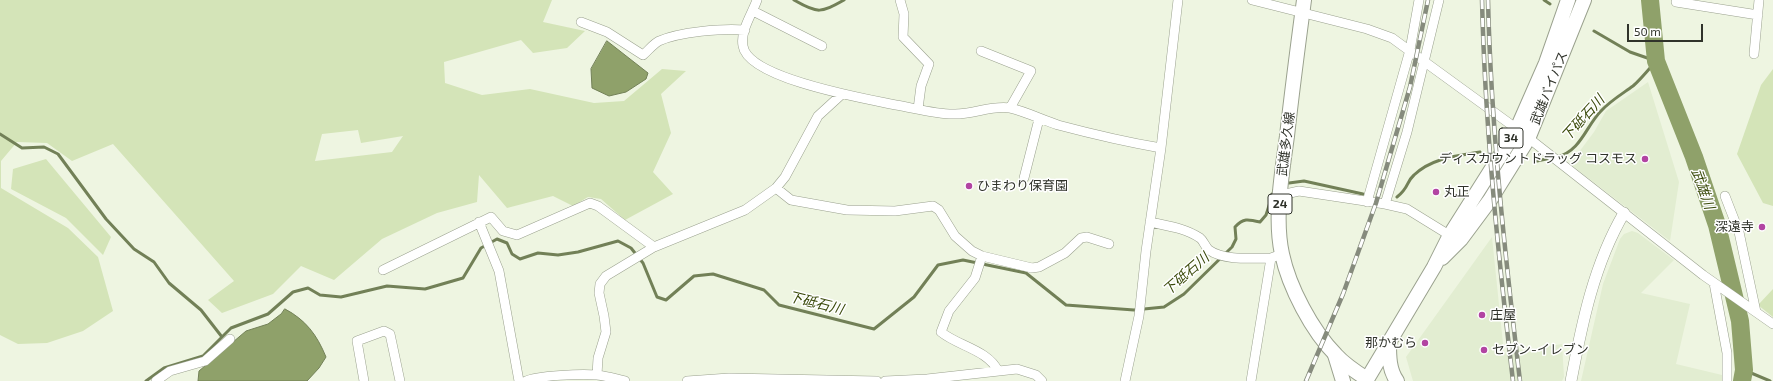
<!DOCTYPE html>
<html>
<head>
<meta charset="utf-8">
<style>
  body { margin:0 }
  #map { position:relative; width:1773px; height:381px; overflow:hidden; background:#eef5e1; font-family:"Exo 2",sans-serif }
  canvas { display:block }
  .scale { position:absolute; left:1627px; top:24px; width:76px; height:18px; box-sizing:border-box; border:2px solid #30332b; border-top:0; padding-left:5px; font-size:12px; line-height:14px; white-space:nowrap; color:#30332b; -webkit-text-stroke:3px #fff; paint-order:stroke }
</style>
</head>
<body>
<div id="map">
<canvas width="1773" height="381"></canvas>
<div class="scale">50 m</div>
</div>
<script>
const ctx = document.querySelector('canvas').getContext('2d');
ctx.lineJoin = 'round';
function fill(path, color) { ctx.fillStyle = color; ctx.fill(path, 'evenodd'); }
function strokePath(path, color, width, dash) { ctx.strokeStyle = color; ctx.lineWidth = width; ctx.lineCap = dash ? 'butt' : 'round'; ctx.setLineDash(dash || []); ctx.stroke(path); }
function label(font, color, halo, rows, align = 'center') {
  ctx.font = font + ' "Exo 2","Noto Sans JP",sans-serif'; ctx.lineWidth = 3; ctx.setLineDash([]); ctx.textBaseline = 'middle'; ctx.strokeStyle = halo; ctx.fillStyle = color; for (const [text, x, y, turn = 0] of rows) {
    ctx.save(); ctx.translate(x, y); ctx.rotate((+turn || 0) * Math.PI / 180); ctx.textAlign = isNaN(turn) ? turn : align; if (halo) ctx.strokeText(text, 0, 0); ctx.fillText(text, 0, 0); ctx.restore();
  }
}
fill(new Path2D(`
  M 1648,82 L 1679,182 L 1670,241 L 1570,164 L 1594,132 L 1606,111 Z
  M 1632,231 L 1638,233 L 1674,260 L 1641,293 L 1690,304 L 1676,364 L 1722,375 L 1722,381 L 1581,381 L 1603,284 L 1620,239 L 1624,234 Z
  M 1492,237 L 1504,353 L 1562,344 L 1564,377 L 1562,381 L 1413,381 L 1406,357 Z`), '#e2edd1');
fill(new Path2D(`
  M 0,0 L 552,0 L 543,22 L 585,31 L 567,48 L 533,53 L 521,40 L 444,62 L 445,83 L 482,95 L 530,89 L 594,103 L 624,101 L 662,69 L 686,71 L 661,94 L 671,133 L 653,172 L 673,194 L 625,220 L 601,199 L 588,197 L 573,206 L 553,196 L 507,208 L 479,175 L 477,202 L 437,213 L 382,239 L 334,280 L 301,266 L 273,294 L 222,313 L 208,300 L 234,281 L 113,144 L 72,161 L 47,143 L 17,142 L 1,161 L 1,188 L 68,228 L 98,257 L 113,311 L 83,331 L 47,343 L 18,344 L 0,335 ZM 358,130 L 361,143 L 403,136 L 392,152 L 315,161 L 322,134 Z
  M 1773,69 L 1773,206 L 1763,203 L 1737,154 L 1761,85 Z
  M 46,159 L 111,237 L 103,255 L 66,218 L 11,189 L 13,169 Z
  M 1773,289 L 1773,317 L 1758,305 Z`), '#d4e4b8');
const water = new Path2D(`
  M 607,41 L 648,73 L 646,79 L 626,92 L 609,96 L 592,88 L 591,69 Z
  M 285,309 C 306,320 317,335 326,357 L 319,368 L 307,381 L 198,381 L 199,371 L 246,331 L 268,324 L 281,314 Z`);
fill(water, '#8fa16a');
strokePath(water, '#728057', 1);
strokePath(new Path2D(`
  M 794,0 C 818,14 821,13 844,0
  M 1544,0 L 1550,4
  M 0,134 L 22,148 L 44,147 L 58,154 L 106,219 L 134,249 L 154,262 L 169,283 L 201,310 L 222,337
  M 1557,157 C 1581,151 1586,126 1601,111 C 1610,101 1622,94 1633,86 C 1641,79 1649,69 1656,61 L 1630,52 L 1594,31
  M 1537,161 L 1551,158
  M 1289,183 L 1304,181 L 1363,194
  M 1397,197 C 1409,188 1406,182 1414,175 C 1432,158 1456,156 1480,152
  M 1744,370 L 1770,381
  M 146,381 L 164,368 L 203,356 L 231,328 L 268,314 L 293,292 L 308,288 L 320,295 L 341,297 L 387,286 L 425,289 L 463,278 L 481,248 L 497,239 L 507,243 L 512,254 L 520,259 L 538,253 L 558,255 L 578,252 L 618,241 L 631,248 L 643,263 L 657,297 L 666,300 L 694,276 L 713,274 L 764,290 L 779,305 L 874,329 L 914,297 L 938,265 L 963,260 L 1026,273 L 1066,305 L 1134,310 L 1164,307 L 1184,294 L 1232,247 L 1236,239 L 1235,227 C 1243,218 1248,219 1260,222 L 1266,215 L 1274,190`), '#728057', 3);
strokePath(new Path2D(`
  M 1650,0 L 1656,61 L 1694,157 L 1717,225 L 1740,321 L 1744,370 L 1742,381`), '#8fa16a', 18);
const minor = new Path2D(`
  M 757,0 C 752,14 740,31 743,46 C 748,79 867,99 896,105 C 914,108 934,114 953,114 C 972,115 991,105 1010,108 C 1024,111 1043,120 1058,125 C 1092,134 1126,142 1161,148
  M 900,0 L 904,14 L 903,37 L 929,64 L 921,86 L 918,109
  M 1252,0 L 1367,29 L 1392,38 L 1517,129 L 1703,275 L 1773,324
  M 1439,0 L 1407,132 L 1385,204 L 1407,209 L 1454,238
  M 1676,2 L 1758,15
  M 753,11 L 822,46
  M 581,22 L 607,32 L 643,55 C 648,51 653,44 659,41 C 679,32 723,28 745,30
  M 981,51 L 1031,71 L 1010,108
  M 1754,54 L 1759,0
  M 1024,178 L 1039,119
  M 776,188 L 791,200 L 847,210 L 895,211 L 933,206 L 939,210 L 955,236 L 972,251 L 982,256 L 1032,268 L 1039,267 L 1065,253 L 1081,238 L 1087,237 L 1109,244
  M 1281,195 L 1299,191 L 1385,204
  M 1725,196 L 1739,232 L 1756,312
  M 1367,202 L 1410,50 L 1419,0
  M 479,222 L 499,271 L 519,381
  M 1150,222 C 1168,226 1185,228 1200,238 C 1204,241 1205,247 1209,250 C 1224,261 1253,258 1271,258
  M 982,256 L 975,278 L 949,311 L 941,332 C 958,346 988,350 998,371
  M 383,270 L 491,217 L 503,231 L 517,235 L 590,203 L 598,206 L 654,247
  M 1714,283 L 1727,353 L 1727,381
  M 597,375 L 598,358 L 606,332 L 604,316 L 599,293 L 600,284 L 606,276 L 654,247 L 745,210 L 776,188 L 785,177 L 818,116 L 842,94
  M 156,381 L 170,371 L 205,361 L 230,339
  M 364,381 L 357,341 L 384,331 L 390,334 L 400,381
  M 526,381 C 537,375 583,374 597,375 C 607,376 616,379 625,381
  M 687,381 L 729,378 L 877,381
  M 885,381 L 927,379 L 1017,369 L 1036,375 L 1042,381
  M 1125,381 L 1139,316 L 1146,251 L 1161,148 L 1178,0
  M 1251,381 L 1271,258 L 1282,254`);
const tertiary = new Path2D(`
  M 1571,381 C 1582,323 1594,264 1624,213`);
const primary = new Path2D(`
  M 1304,0 C 1298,45 1292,91 1287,136 C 1282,173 1274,218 1282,254 C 1289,287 1312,331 1336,355 C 1345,365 1356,372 1367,379`);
const trunk = new Path2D(`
  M 1442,258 L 1461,239 L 1490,200 L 1528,139 L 1584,0
  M 1389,343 C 1389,356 1389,370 1397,381
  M 1335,355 L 1343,381
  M 1366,381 L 1434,267 L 1450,235 L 1517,129 L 1546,63 L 1568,0`);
strokePath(minor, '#9aa18e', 10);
strokePath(tertiary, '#9aa18e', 12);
strokePath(primary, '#9aa18e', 16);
strokePath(trunk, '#9aa18e', 16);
strokePath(minor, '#fff', 9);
strokePath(tertiary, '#fff', 11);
strokePath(primary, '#fff', 14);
strokePath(trunk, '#fff', 14);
const rail = new Path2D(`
  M 1482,0 C 1485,127 1498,254 1513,381
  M 1488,0 C 1491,127 1505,255 1520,381
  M 1306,381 L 1343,294 L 1376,203 L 1410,87 L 1428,0`);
strokePath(rail, '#868b7d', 4.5);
strokePath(rail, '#fff', 3, [9]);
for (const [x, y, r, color] of [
  [1645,159,4,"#b244a2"],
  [969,186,4,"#b244a2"],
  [1436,192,4,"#b244a2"],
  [1762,227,4,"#b244a2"],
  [1482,315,4,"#b244a2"],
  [1425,343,4,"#b244a2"],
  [1484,350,4,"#b244a2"]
]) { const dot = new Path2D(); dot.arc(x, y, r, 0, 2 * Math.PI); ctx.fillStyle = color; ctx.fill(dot); strokePath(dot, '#fff', 1.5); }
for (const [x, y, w] of [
  [1511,138,24],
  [1280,204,24]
]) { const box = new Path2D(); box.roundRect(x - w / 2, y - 10, w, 20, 3); ctx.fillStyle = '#fff'; ctx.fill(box); strokePath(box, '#30332b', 1); }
label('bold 12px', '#30332b', null, [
  ["34",1511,138],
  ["24",1280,204]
]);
label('13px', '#30332b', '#fff', [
  ["武雄バイパス",1549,88,-68],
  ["武雄多久線",1286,144,-83]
]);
label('13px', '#30332b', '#fff', [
  ["ディスカウントドラッグ コスモス",1637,159,"right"],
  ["ひまわり保育園",977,186],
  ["丸正",1444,192],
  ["深遠寺",1754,227,"right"],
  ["庄屋",1490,315],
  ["那かむら",1417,343,"right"],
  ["セブン-イレブン",1492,350]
], 'left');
label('italic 14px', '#3b4b0b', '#fff', [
  ["下砥石川",1583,118,-48],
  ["武雄川",1703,189,70],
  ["下砥石川",1186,274,-41],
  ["下砥石川",816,303,14]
]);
</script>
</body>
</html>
